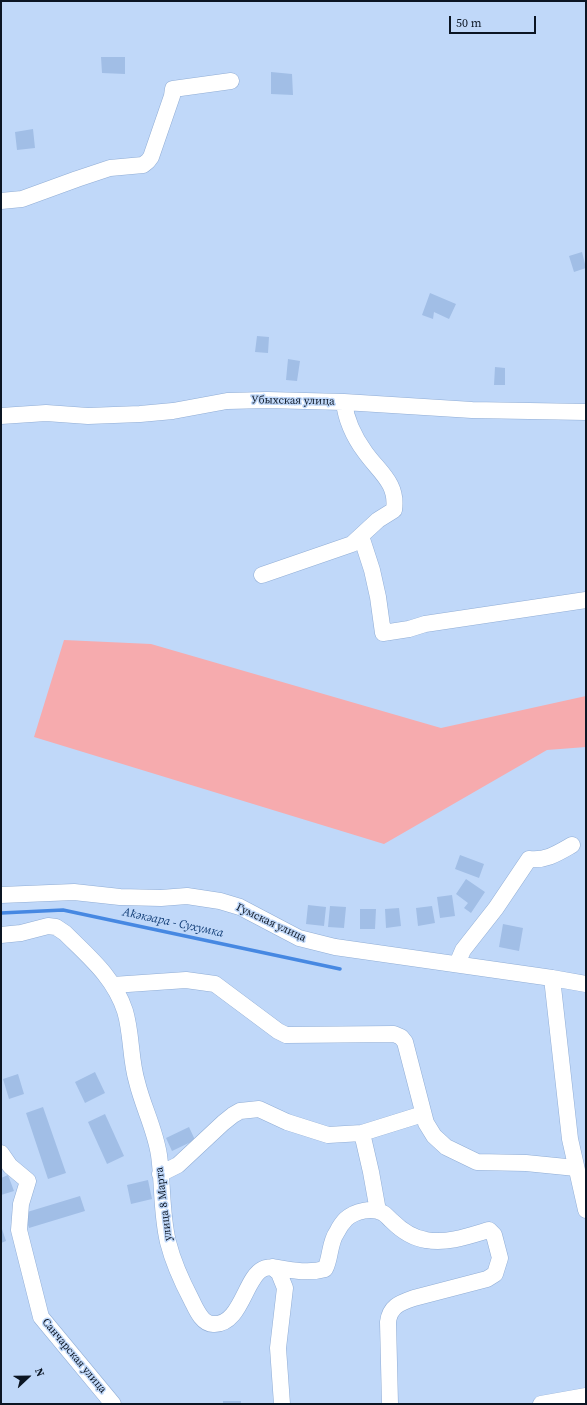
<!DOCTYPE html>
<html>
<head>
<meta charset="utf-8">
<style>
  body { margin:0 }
  #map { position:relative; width:587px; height:1405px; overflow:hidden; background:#c0d8f9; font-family:"Source Serif 4",serif }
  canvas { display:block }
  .frame { position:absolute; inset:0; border:2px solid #0b1523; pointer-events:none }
  .north { position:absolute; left:8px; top:1357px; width:40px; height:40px; -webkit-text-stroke:3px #c0d8f9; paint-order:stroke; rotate:68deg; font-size:11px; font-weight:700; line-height:16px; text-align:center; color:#0b1523 }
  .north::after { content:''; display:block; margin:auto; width:14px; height:18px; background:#0b1523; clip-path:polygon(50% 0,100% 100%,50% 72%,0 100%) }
  .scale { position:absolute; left:449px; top:16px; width:87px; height:18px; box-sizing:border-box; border:2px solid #0b1523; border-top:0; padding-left:5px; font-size:12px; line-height:14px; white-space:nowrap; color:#0b1523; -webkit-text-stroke:3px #c0d8f9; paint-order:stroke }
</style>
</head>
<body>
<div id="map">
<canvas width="587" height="1405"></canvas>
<div class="frame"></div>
<div class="north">N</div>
<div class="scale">50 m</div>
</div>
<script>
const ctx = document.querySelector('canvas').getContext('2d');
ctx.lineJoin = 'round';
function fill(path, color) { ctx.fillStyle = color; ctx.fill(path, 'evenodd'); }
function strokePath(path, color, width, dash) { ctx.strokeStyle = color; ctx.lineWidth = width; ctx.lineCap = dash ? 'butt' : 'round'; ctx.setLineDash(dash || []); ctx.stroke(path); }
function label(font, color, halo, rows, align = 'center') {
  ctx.font = font + ' "Source Serif 4",serif'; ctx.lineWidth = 3; ctx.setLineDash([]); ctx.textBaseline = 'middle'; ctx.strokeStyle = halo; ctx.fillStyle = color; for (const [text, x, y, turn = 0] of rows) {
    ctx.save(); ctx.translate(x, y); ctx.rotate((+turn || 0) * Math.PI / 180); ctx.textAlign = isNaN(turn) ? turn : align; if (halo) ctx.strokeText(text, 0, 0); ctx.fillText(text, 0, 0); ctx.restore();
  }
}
fill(new Path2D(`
  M 64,640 L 151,644 L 441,728 L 586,696 L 586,747 L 547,750 L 384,844 L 34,737 Z`), '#f6abae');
strokePath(new Path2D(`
  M 1,913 L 63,910 L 340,969`), '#4688e2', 3.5);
fill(new Path2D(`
  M 101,57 L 125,57 L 125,74 L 102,73 Z
  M 271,72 L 292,74 L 293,95 L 271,94 Z
  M 33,129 L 35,148 L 17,150 L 15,132 Z
  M 582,252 L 586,268 L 574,272 L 569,256 Z
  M 430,293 L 456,304 L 449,319 L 434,312 L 433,319 L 422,315 Z
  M 257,336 L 269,337 L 268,353 L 255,352 Z
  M 288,359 L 300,361 L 297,381 L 286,380 Z
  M 495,367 L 505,368 L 505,385 L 494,385 Z
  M 460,855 L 484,864 L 479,878 L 455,869 Z
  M 466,879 L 485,892 L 471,913 L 464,908 L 468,903 L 456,894 Z
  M 452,895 L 455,916 L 440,918 L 437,897 Z
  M 308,905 L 326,907 L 324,926 L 306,924 Z
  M 330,906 L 346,907 L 344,928 L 328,927 Z
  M 432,906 L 435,923 L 418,926 L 416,908 Z
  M 399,908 L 401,926 L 386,928 L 385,909 Z
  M 360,909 L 376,909 L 375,929 L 360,929 Z
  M 503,924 L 523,928 L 519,951 L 499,947 Z
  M 95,1072 L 105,1093 L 85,1103 L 75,1082 Z
  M 18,1074 L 24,1094 L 9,1099 L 3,1079 Z
  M 43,1107 L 66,1173 L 48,1179 L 26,1113 Z
  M 105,1114 L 124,1156 L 107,1164 L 88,1122 Z
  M 189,1127 L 195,1140 L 172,1151 L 166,1138 Z
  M 8,1175 L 14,1191 L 1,1195 L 1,1178 Z
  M 148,1180 L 152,1199 L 131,1204 L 127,1185 Z
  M 80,1196 L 85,1211 L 29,1228 L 24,1213 Z
  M 1,1226 L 6,1241 L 1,1243 Z
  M 223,1401 L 241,1401 L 241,1404 L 223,1404 Z`), '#a1bee6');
const minor = new Path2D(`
  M 1,201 L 22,199 L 77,179 L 110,168 L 143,165 L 148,161 L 151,157 L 172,96 L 173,89 L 231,81
  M 1,416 L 46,413 L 88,416 L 140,414 L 173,411 L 227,401 L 267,400 L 344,402 L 472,410 L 586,412
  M 361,536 L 372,570 L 378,597 L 383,633 L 409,629 L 425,624 L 586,600
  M 262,575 L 352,544 L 378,520 L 394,510 C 398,483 379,472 365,452 C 354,437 346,420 344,402
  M 1,895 L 74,892 L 120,897 L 161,898 L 187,896 L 220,901 L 240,907 L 299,938 L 335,947 L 552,978 L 586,984
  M 1,935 L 21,933 L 48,926 L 56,927 L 65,933 C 89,957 114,977 125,1011 C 132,1034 130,1059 137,1082 C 143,1107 155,1129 159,1155 C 163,1183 161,1213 168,1242 C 173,1262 182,1282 192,1301 C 196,1309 202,1324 213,1324 C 241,1326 245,1277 263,1269 C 266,1267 269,1268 272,1267 L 279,1273 L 285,1288 L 278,1348 L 282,1404
  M 457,964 L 463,950 L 496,908 L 529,859 C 546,861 558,853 572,845
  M 552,978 L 570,1139 L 586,1210
  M 113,985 L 186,980 L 215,984 L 278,1031 L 286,1035 L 394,1034 L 401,1037 L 405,1042 L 426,1123 L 434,1136 L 446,1147 L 477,1162 L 526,1163 L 576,1168
  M 362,1133 L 371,1172 L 378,1211
  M 1,1153 L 10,1166 L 28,1181 L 21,1204 L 19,1230 L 41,1317 L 113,1404
  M 160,1174 L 178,1165 L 223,1123 L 233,1115 L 240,1111 L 259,1109 L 287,1122 L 328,1135 L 362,1133 L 423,1114
  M 272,1267 C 290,1270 308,1274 325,1269 C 331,1258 329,1243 337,1232 C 339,1228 342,1223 346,1219 C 355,1211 372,1207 383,1213 C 387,1215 389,1219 392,1221 C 401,1230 413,1238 426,1240 C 447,1244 469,1236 489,1230 L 494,1235 L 500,1258 L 495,1274 L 487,1279 L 414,1298 C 400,1303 390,1306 388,1322 L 390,1404
  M 541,1404 L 586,1396`);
strokePath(minor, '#90add5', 17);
strokePath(minor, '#fff', 16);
label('11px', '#0b1523', '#c0d8f9', [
  ["Убыхская улица",293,401,1],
  ["Гумская улица",271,923,25],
  ["улица 8 Марта",164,1204,-97],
  ["Санчарская улица",74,1356,50]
]);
label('italic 12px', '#133f78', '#c0d8f9', [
  ["Аҟәкәара - Сухумка",173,923,12]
]);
</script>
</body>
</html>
